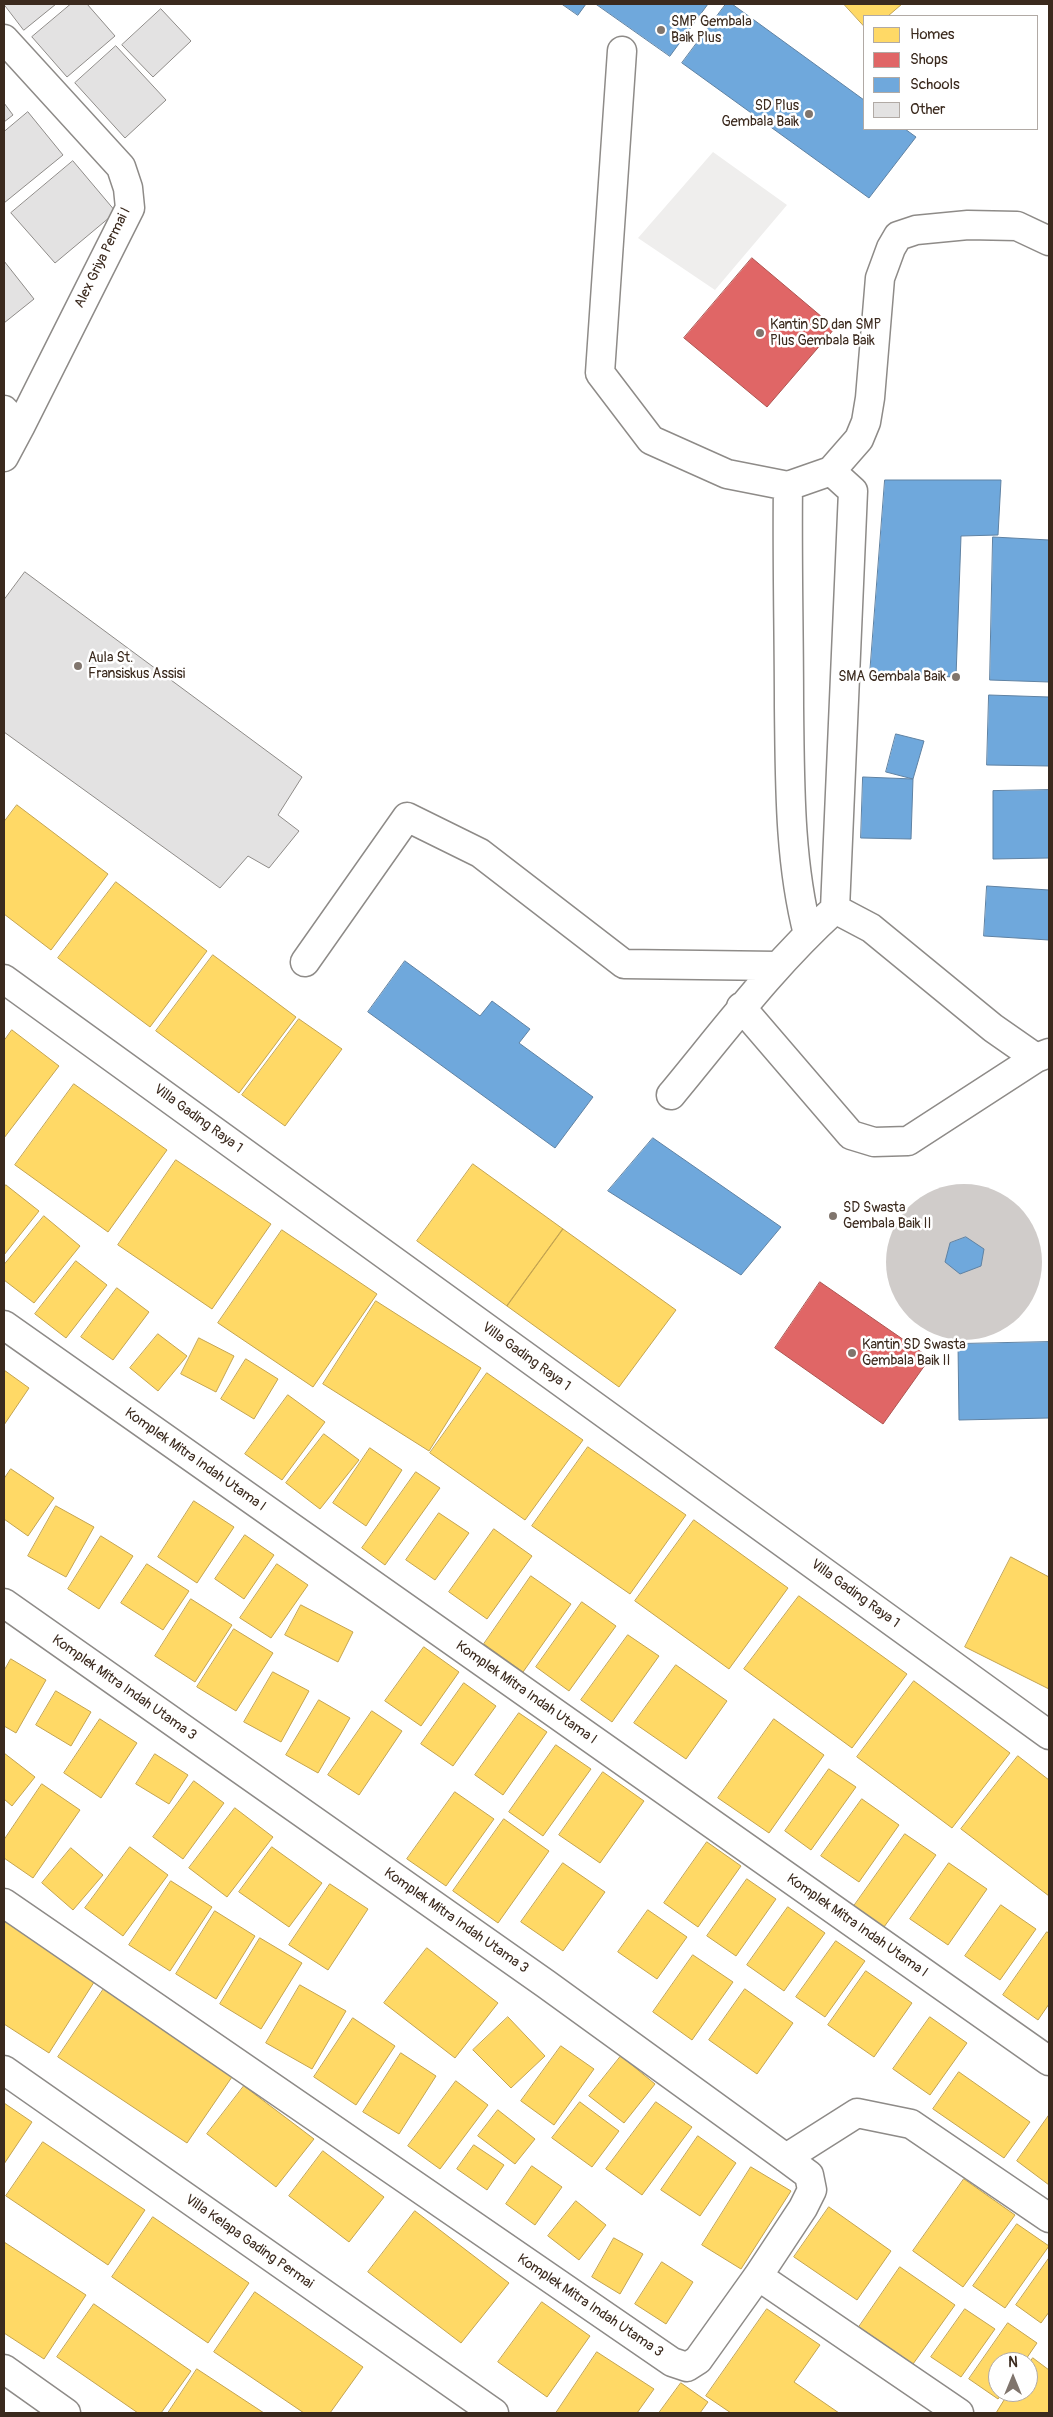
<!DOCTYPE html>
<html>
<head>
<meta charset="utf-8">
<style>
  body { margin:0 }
  #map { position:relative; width:1053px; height:2417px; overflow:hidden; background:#fff; font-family:Pangolin,sans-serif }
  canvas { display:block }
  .frame { position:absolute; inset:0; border:5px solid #3b2a1e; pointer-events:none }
  .legend { position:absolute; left:863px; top:15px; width:175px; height:115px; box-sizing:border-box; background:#fff; border:1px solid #b1aaa5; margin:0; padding:6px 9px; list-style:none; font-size:15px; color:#3b2a1e }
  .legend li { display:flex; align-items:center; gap:10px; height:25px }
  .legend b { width:25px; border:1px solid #b1aaa5 }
  .north { position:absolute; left:988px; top:2352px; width:50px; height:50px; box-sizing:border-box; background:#fff; border:1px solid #b1aaa5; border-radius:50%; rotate:0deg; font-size:14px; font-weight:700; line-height:20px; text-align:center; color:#3b2a1e }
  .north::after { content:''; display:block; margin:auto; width:18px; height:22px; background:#80756d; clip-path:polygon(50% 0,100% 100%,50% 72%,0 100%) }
</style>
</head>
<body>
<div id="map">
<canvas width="1053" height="2417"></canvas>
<div class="frame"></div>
<ul class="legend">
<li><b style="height:14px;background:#ffd966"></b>Homes</li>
<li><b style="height:14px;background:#e06666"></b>Shops</li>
<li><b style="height:14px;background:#6fa8dc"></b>Schools</li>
<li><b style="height:14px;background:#e3e2e2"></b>Other</li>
</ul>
<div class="north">N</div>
</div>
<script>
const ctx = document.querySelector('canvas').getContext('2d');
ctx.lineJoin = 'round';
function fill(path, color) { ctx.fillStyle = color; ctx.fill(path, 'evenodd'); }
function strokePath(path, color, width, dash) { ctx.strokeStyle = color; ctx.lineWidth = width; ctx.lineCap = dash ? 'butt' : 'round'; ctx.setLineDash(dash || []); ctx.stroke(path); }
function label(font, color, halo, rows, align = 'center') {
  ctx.font = font + ' Pangolin,sans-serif'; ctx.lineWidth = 5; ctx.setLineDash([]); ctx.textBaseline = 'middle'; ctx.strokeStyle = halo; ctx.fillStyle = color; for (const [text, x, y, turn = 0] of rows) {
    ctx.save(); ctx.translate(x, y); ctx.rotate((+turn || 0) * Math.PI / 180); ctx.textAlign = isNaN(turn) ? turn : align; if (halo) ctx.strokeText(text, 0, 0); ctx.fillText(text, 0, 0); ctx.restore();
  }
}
fill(new Path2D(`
  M 713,152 L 787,205 L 715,290 L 638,238 Z`), '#efeeed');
fill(new Path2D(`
  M886 1262a78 78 0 1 1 156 0a78 78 0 1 1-156 0Z`), '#d0ccca');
const homes = new Path2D(`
  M 844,4 L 902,4 L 888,16 L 864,16 L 864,26 Z
  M 17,805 L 108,874 L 51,950 L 4,914 L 4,822 Z
  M 116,882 L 207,951 L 150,1027 L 58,958 Z
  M 213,955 L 296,1017 L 239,1093 L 156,1031 Z
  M 299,1019 L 342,1049 L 285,1126 L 242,1095 Z
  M 12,1030 L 59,1066 L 4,1138 L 4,1041 Z
  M 74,1084 L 167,1150 L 108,1232 L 15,1165 Z
  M 176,1160 L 271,1224 L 212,1309 L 118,1245 Z
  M 473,1164 L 563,1229 L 507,1306 L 417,1241 Z
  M 6,1185 L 39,1211 L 4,1255 L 4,1188 Z
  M 44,1216 L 80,1246 L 34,1303 L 4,1280 L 4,1265 Z
  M 563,1229 L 676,1310 L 619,1387 L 507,1306 Z
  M 282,1230 L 377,1294 L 313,1387 L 218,1323 Z
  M 76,1261 L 107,1285 L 66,1338 L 35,1314 Z
  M 117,1288 L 149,1312 L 113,1360 L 81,1337 Z
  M 376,1301 L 481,1368 L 429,1451 L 323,1384 Z
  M 158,1334 L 187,1356 L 158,1391 L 130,1368 Z
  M 199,1338 L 234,1356 L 216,1392 L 181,1374 Z
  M 246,1359 L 278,1379 L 254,1419 L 221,1399 Z
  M 4,1370 L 29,1388 L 4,1425 Z
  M 487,1373 L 583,1440 L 525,1520 L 430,1453 Z
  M 288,1395 L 325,1422 L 282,1480 L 245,1454 Z
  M 324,1434 L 359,1460 L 320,1509 L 286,1483 Z
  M 588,1447 L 686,1515 L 630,1594 L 532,1526 Z
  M 370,1448 L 402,1470 L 366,1526 L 333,1503 Z
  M 11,1469 L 54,1498 L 28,1536 L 4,1519 L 4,1479 Z
  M 416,1472 L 440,1488 L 385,1565 L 362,1548 Z
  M 194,1501 L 234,1527 L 197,1583 L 158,1557 Z
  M 56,1506 L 94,1527 L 66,1577 L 28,1556 Z
  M 439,1513 L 469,1533 L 435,1580 L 406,1560 Z
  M 694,1520 L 788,1588 L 729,1669 L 635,1601 Z
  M 494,1529 L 532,1556 L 487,1619 L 449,1592 Z
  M 245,1535 L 274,1555 L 244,1599 L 215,1579 Z
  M 101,1536 L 133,1556 L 99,1609 L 68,1589 Z
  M 1011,1557 L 1049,1577 L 1049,1689 L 965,1647 Z
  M 147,1564 L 189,1591 L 163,1630 L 121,1603 Z
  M 277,1564 L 308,1585 L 271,1638 L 240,1618 Z
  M 531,1576 L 571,1604 L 523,1672 L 484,1644 Z
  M 799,1596 L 907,1674 L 852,1748 L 744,1669 Z
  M 191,1599 L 232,1625 L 195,1682 L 155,1656 Z
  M 582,1602 L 616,1626 L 569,1691 L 536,1667 Z
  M 301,1605 L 353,1632 L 338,1662 L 285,1635 Z
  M 234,1629 L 273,1653 L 236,1711 L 197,1687 Z
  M 628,1635 L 659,1656 L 612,1722 L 581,1700 Z
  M 424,1647 L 459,1672 L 421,1726 L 385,1701 Z
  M 11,1659 L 46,1680 L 16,1733 L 4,1726 L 4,1671 Z
  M 676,1665 L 727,1701 L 686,1759 L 634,1723 Z
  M 273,1672 L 309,1691 L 281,1742 L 244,1722 Z
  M 914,1681 L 1010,1753 L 952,1828 L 857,1757 Z
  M 464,1683 L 496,1706 L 453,1766 L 421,1744 Z
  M 56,1691 L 91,1712 L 71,1746 L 36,1725 Z
  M 319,1700 L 350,1718 L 318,1773 L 286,1755 Z
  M 372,1711 L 402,1731 L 359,1795 L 328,1775 Z
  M 519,1713 L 547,1732 L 503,1795 L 475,1775 Z
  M 100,1719 L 137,1743 L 101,1798 L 64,1773 Z
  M 774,1719 L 824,1755 L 769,1833 L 718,1798 Z
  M 556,1745 L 591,1769 L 543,1836 L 509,1812 Z
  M 4,1753 L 35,1777 L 12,1806 L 4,1799 Z
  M 155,1754 L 188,1775 L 169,1804 L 136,1784 Z
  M 1018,1756 L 1049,1780 L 1049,1896 L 961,1829 Z
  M 829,1769 L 856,1787 L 811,1850 L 785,1831 Z
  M 603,1772 L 644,1801 L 600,1863 L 559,1835 Z
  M 194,1781 L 224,1803 L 183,1859 L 153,1837 Z
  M 42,1784 L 80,1810 L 33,1878 L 4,1858 L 4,1840 Z
  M 455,1792 L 494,1819 L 446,1886 L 407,1859 Z
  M 862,1799 L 899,1825 L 859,1882 L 821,1856 Z
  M 235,1808 L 273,1837 L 227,1897 L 189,1868 Z
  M 504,1819 L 549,1851 L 498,1923 L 453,1891 Z
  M 905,1834 L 936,1855 L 884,1927 L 854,1906 Z
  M 707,1842 L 741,1866 L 698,1927 L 664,1903 Z
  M 130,1847 L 168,1875 L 123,1936 L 85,1908 Z
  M 272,1847 L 322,1883 L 289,1927 L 239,1892 Z
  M 71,1848 L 103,1875 L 73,1910 L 42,1883 Z
  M 563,1863 L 605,1892 L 563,1951 L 521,1922 Z
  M 949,1863 L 987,1889 L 948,1945 L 910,1919 Z
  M 747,1879 L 776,1899 L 736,1956 L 707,1936 Z
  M 171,1881 L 212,1907 L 170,1971 L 129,1945 Z
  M 330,1884 L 368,1909 L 328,1970 L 289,1945 Z
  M 1001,1905 L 1036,1929 L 1000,1980 L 965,1956 Z
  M 788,1907 L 825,1933 L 784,1991 L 747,1965 Z
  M 648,1910 L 687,1937 L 657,1979 L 618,1952 Z
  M 215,1911 L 255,1936 L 216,1999 L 176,1974 Z
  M 4,1920 L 96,1979 L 49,2053 L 4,2024 Z
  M 1047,1932 L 1049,1933 L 1049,2004 L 1038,2020 L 1003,1995 Z
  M 260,1938 L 302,1963 L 261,2029 L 220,2004 Z
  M 836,1941 L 865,1961 L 825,2017 L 796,1997 Z
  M 427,1948 L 498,2003 L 455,2058 L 384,2003 Z
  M 693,1955 L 733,1982 L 692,2040 L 653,2012 Z
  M 866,1971 L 912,2003 L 874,2057 L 828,2025 Z
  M 300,1985 L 346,2011 L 312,2069 L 266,2043 Z
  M 105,1987 L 234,2074 L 187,2143 L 58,2057 Z
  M 745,1989 L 793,2023 L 757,2074 L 709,2040 Z
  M 508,2017 L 545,2056 L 511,2088 L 473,2050 Z
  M 930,2017 L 967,2043 L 930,2095 L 893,2069 Z
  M 353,2018 L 395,2046 L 356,2105 L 314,2077 Z
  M 561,2046 L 594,2069 L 554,2125 L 521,2101 Z
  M 401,2053 L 436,2076 L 399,2134 L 363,2112 Z
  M 621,2056 L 655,2084 L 624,2123 L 589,2096 Z
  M 959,2072 L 1030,2122 L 1004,2158 L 933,2109 Z
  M 456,2081 L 488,2105 L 440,2169 L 408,2146 Z
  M 244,2086 L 314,2139 L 276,2187 L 207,2134 Z
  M 580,2102 L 619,2131 L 592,2167 L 552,2138 Z
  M 656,2102 L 692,2127 L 642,2195 L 606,2169 Z
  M 4,2103 L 32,2122 L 4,2164 Z
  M 498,2110 L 535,2139 L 515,2164 L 478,2136 Z
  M 1049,2115 L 1049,2185 L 1017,2161 Z
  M 698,2136 L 736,2163 L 700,2216 L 661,2190 Z
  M 43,2142 L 145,2210 L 108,2265 L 6,2196 Z
  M 474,2145 L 504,2165 L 487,2190 L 457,2169 Z
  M 323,2151 L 384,2197 L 349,2242 L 289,2196 Z
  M 532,2166 L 562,2187 L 535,2225 L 506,2204 Z
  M 751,2167 L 791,2191 L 741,2269 L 702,2245 Z
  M 964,2179 L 1015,2215 L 963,2287 L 913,2251 Z
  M 576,2201 L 606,2225 L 579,2260 L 548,2236 Z
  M 829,2207 L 891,2251 L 857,2300 L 794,2257 Z
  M 415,2211 L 509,2283 L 461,2343 L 368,2272 Z
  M 153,2217 L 249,2283 L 208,2343 L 112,2277 Z
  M 1017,2224 L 1049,2246 L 1005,2308 L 973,2286 Z
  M 614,2238 L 643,2254 L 620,2294 L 592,2277 Z
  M 4,2242 L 86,2295 L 44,2359 L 4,2333 Z
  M 1049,2258 L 1049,2312 L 1041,2323 L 1016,2305 Z
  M 662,2262 L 693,2282 L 666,2324 L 635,2304 Z
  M 900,2267 L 955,2305 L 913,2364 L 859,2327 Z
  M 255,2292 L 363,2367 L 330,2413 L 304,2413 L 214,2352 Z
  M 542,2302 L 590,2336 L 547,2397 L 498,2362 Z
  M 94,2304 L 191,2371 L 161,2413 L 138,2413 L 57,2357 Z
  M 767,2309 L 820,2345 L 794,2382 L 839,2413 L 731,2413 L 706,2396 Z
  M 965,2309 L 995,2329 L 961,2377 L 931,2357 Z
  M 1008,2323 L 1037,2343 L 1024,2362 L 998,2362 L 998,2392 L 1003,2392 L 998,2399 L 969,2379 Z
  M 597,2352 L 654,2389 L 637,2413 L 556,2413 Z
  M 1033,2358 L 1049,2370 L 1049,2413 L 996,2413 L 1009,2392 L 1028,2392 L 1028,2365 Z
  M 197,2369 L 264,2413 L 168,2413 Z
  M 681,2383 L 708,2402 L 700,2413 L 659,2413 Z`);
fill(homes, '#ffd966');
strokePath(homes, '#c4a450', 1);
const shops = new Path2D(`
  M 752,258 L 835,328 L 767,407 L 684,338 Z
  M 820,1282 L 930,1358 L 883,1424 L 775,1348 Z`);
fill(shops, '#e06666');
strokePath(shops, '#ae5450', 1);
const schools = new Path2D(`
  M 562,4 L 586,4 L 578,15 Z
  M 596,4 L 708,4 L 670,56 Z
  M 726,4 L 732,4 L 864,100 L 864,129 L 905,129 L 916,137 L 869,198 L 682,63 Z
  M 885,480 L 1001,480 L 998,535 L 961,536 L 956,677 L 870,674 Z
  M 993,537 L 1049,540 L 1049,682 L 990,680 Z
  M 989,695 L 1049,697 L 1049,766 L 987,765 Z
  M 896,734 L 924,741 L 913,779 L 886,772 Z
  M 863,777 L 913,779 L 911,839 L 861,838 Z
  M 1049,790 L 1049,858 L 993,859 L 993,791 Z
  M 987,886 L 1049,890 L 1049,940 L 984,936 Z
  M 405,961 L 480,1016 L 492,1001 L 530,1029 L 519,1043 L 593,1097 L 555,1148 L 368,1012 Z
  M 653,1138 L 781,1227 L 741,1275 L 608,1191 Z
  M 966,1237 L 984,1249 L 981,1266 L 960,1274 L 945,1262 L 950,1243 Z
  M 1049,1342 L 1049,1418 L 959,1420 L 958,1344 Z`);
fill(schools, '#6fa8dc');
strokePath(schools, '#5f82a3', 1);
const building = new Path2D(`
  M 4,4 L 56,4 L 24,30 Z
  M 71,4 L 87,4 L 115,36 L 67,77 L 32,37 Z
  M 161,9 L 191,41 L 153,77 L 122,45 Z
  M 116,46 L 166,100 L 125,138 L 75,83 Z
  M 4,103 L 13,115 L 4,122 Z
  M 28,112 L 63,155 L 4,203 L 4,132 Z
  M 73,161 L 116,212 L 55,263 L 11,213 Z
  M 4,261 L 34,299 L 4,323 Z
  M 25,572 L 302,777 L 278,815 L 299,831 L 269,868 L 248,856 L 220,888 L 4,732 L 4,600 Z`);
fill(building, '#e3e2e2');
strokePath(building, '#8e8b88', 1);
const street = new Path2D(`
  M 4,39 L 121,167 L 128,188 L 130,208 L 20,427 L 4,410
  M 622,51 L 600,373 L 651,440 L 727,474 L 788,486
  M 4,457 L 20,427
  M 835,909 L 871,928 L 993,1028 L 1036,1058 L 1049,1053
  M 808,934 C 789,860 790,782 789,707 C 789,633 787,559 788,486 L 831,471 L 859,439 L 866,422 L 870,398 L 880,278 L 891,248 L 898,236 L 916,230 L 968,225 L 1017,226 L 1049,241
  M 305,962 L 407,817 L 480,853 L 624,964 L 777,966
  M 4,979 L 1049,1735
  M 741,1007 L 851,1135 L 874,1142 L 908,1141 L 1036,1058
  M 671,1095 C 724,1031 773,965 835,909 L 853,491 L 831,471
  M 4,1325 L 1049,2061
  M 4,1603 L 546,1984 L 786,2158 L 809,2175 L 812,2190 L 803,2208 L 758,2276 L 698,2360 L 687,2367 L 672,2362 L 4,1903
  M 4,2070 L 494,2413
  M 786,2158 L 857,2113 L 911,2124 L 1049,2218
  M 758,2276 L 959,2413
  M 4,2369 L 66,2413`);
strokePath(street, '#8e8b88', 31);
strokePath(street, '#fff', 28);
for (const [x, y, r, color] of [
  [661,30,5,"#80756d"],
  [809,114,5,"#80756d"],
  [760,333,5,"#80756d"],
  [78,666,5,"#80756d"],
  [956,677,5,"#80756d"],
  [833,1216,5,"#80756d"],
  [852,1353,5,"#80756d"]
]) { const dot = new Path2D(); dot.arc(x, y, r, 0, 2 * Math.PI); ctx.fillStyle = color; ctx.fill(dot); strokePath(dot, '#fff', 2); }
label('14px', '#3b2a1e', '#fff', [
  ["SMP Gembala",671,22],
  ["Baik Plus",671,38],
  ["SD Plus",799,106,"right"],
  ["Gembala Baik",799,122,"right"],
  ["Kantin SD dan SMP",770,325],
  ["Plus Gembala Baik",770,341],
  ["Aula St.",88,658],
  ["Fransiskus Assisi",88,674],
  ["SMA Gembala Baik",946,677,"right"],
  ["SD Swasta",843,1208],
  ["Gembala Baik II",843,1224],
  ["Kantin SD Swasta",862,1345],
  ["Gembala Baik II",862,1361]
], 'left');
label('14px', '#3b2a1e', '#fff', [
  ["Alex Griya Permai I",103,258,-64],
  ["Villa Gading Raya 1",198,1119,36],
  ["Villa Gading Raya 1",526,1357,36],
  ["Komplek Mitra Indah Utama I",195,1460,35],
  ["Villa Gading Raya 1",855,1594,36],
  ["Komplek Mitra Indah Utama 3",124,1688,35],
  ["Komplek Mitra Indah Utama I",526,1693,35],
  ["Komplek Mitra Indah Utama 3",456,1921,35],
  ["Komplek Mitra Indah Utama I",857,1926,35],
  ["Villa Kelapa Gading Permai",249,2242,35],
  ["Komplek Mitra Indah Utama 3",590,2306,34]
]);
</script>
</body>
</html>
